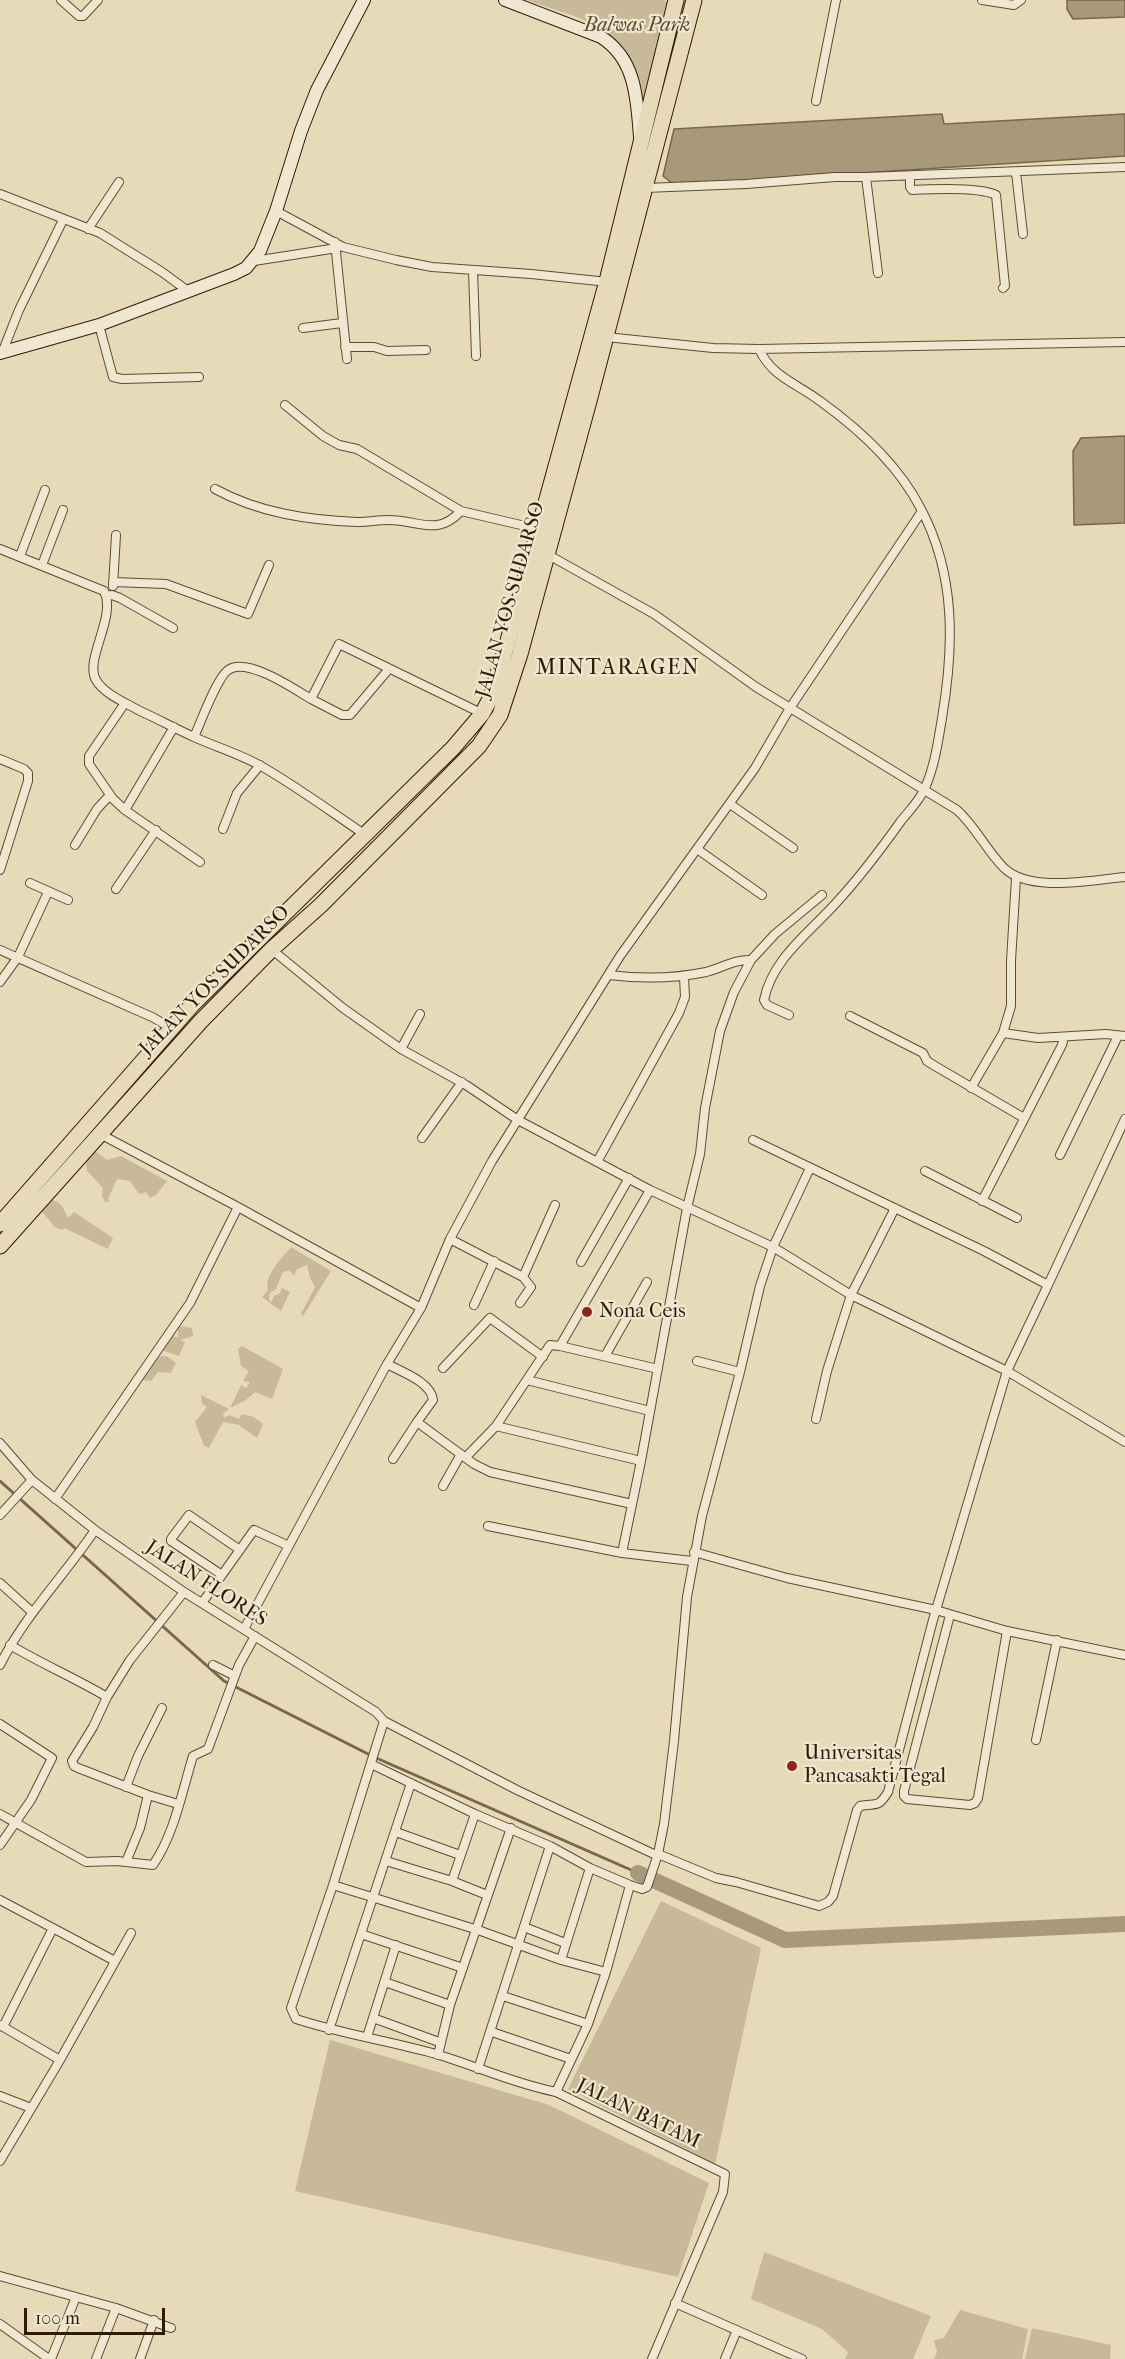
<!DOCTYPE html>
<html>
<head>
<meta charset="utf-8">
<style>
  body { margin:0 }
  #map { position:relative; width:1125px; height:2359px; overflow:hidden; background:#e7dab8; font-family:"IM FELL French Canon",serif }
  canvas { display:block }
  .scale { position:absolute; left:24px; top:2308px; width:141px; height:27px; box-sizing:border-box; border:3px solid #301c04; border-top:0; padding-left:8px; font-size:18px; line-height:21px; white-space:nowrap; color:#301c04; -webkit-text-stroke:4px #efe7d1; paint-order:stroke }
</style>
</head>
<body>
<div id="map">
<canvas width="1125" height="2359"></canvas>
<div class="scale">100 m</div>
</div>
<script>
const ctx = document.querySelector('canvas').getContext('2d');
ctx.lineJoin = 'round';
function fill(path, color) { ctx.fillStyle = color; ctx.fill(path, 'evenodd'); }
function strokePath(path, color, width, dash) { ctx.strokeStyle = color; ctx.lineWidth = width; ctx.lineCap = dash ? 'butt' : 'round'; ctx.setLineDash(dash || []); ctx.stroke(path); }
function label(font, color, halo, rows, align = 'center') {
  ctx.font = font + ' "IM FELL French Canon",serif'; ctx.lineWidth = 4.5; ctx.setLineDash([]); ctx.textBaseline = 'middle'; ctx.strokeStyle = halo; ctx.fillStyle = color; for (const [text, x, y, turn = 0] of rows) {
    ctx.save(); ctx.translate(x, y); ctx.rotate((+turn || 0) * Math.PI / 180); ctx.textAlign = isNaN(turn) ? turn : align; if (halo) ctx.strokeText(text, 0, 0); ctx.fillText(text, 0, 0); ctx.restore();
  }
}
fill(new Path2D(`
  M 527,0 L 663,0 L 670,2 L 642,102 C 627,24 594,24 527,0 Z
  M 93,1149 L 107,1160 L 121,1156 L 167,1181 L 156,1195 L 150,1198 L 146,1192 L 139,1194 L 130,1181 L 117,1179 L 108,1199 L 110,1201 L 105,1202 L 102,1196 L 103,1188 L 87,1171 L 85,1155 Z
  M 43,1197 C 61,1203 61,1202 68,1218 L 74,1212 L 113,1238 L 108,1249 L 64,1228 L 62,1230 L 55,1227 L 36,1205 Z
  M 291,1247 L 331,1271 L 303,1316 L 301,1314 L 315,1287 L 310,1278 L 307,1265 L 297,1269 L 294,1276 L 289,1270 L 283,1272 L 276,1289 L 270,1293 L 269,1299 L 271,1303 L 274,1296 L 280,1293 L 282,1288 L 290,1292 L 281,1311 L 262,1297 L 268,1290 C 264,1275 282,1258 291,1247 Z
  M 178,1326 L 192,1328 L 193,1336 L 180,1340 L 185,1342 L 179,1356 L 161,1350 L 171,1336 L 178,1337 Z
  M 242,1346 L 283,1369 L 272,1399 L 255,1392 L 246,1400 L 230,1408 L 241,1385 L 246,1388 L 250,1382 L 243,1381 L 249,1371 L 241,1366 L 238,1349 Z
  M 162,1356 L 168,1357 L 176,1363 L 171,1373 L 158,1372 L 151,1381 L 143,1380 L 158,1358 Z
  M 201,1395 L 229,1409 L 223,1414 L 224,1418 L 229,1415 L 239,1419 L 242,1414 L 254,1417 L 263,1424 L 257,1438 L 239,1425 L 223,1422 L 209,1448 L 204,1446 L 195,1422 L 207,1407 L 202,1404 Z
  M 661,1901 L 761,1948 L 715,2164 L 568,2089 Z
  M 330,2040 L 549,2105 L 709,2183 L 678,2277 L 295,2191 Z
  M 764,2252 L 931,2316 L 913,2359 L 845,2359 L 848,2352 L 822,2329 L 751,2299 Z
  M 960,2310 L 1028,2329 L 1022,2359 L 934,2359 L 937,2352 L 934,2340 L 944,2338 Z
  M 1032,2328 L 1111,2345 L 1110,2359 L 1025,2359 Z`), '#c8ba99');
const water = new Path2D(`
  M 1067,0 L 1125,0 L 1125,17 L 1073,19 L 1067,9 Z
  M 942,114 L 944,124 L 1125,114 L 1125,156 L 674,185 L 663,176 L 674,129 Z
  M 1125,436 L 1125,523 L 1074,525 L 1073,451 L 1081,438 Z`);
fill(water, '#a9997b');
strokePath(water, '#79674b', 1.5);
strokePath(new Path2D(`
  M 0,1481 L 224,1681 L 374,1757 L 638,1873`), '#79674b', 3);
strokePath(new Path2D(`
  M 638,1873 L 785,1940 L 1125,1924`), '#a9997b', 16);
const street = new Path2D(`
  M 61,0 L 79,16 L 83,16 L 98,0
  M 982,0 L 1014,5 L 1021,0
  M 816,101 L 836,0
  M 1016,172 L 1023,234
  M 910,176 L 910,187 L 912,190 C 931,189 981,187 996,195 L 1005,286 L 1003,288
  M 866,177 L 878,273
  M 645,188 L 746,184 L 835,177 L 866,177 L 1125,167
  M 0,194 L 100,233 L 162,272 L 188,291
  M 276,211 L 343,247 L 396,260 L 432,267 L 531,274 L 608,282
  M 88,229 L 119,182
  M 335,242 L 347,359
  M 254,261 L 337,248
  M 473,271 L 476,356
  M 99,325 L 113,377 L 122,379 L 199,377
  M 303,328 L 342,323
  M 606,337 L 713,348 L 759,349 L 1125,342
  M 345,347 L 374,347 L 387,351 L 426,350
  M 759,349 C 772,377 796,383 820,401 C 859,429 899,466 921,509 C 956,575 954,647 942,718 C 938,742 935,765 925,788 C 920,800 909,811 901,821 C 881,849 860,877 836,903 C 810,932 772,959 764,1000 L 767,1005 L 789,1015
  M 2,353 L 19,310 L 63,220
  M 285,405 L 323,436 L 339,445 L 357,449 L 461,511 L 538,529
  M 215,489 C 259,513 308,520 357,522 C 368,522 378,520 389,520 C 419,520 437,537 461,511
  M 0,549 L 104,591 C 117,617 84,659 96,680 C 104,694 126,703 140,711 C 158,719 176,729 194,737 C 216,747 240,754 261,766 C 296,786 330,811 364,834
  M 545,553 L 654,614 L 756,687 L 957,810 C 976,827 986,850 1004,868 C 1030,893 1091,880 1125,877
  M 20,556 L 45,490
  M 42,565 L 63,510
  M 113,582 L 166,584 L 248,614 L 269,565
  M 113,586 L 116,535
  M 107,596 L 112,595 L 120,598 L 173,628
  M 311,699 L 342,715 L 350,715 L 388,670
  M 125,703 L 89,756 L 89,764 L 113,799 L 125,810 L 200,862
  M 194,737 C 201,722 216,680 227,671 C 245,655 294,689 311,699 L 339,644 L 483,714
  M 0,759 L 24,769 L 28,773 L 28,781 L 0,870
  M 730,804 L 793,848
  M 125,810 L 174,727
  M 223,829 L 237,793 L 260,765
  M 75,845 L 97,809 L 110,795
  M 697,849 L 762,895
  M 30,883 L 68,900
  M 116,889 L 156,830
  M 271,949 L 343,1008 L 401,1049 L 466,1085 L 518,1120 L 650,1190 L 773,1247 L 851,1295 L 1007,1371 L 1125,1442
  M 0,950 L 152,1017 L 173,1029
  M 751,960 L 775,934 L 822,895
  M 609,975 C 642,979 673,979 706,972 C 722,968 735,959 751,960 L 734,992 L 720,1031 L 705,1108 L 700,1154 L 687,1208 L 641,1461 L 622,1553
  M 0,982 L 18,957 L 48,892
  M 850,1016 L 923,1053 L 927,1061 L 935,1066 L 1024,1118
  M 1003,1033 L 1038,1038 L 1106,1034 L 1125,1036
  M 401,1049 L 420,1014
  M 971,1088 L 1003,1033 L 1011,1006 L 1011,961 L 1016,878
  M 100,1134 L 238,1207 L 421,1308
  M 422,1138 L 462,1082
  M 1060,1155 L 1118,1036
  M 597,1162 L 679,1013 L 685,997 L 684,977
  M 925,1171 L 1017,1218
  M 982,1201 L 1062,1045 L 1064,1037
  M 450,1239 L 523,1277
  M 581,1262 L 629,1178
  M 1048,1285 L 1125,1119
  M 520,1303 L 531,1287 L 523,1277 L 555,1205
  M 474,1305 L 494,1261
  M 560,1346 L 658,1369
  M 605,1356 L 647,1282
  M 697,1361 L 740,1372
  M 387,1364 C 402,1372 431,1382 433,1400 L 417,1422 L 474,1464 L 490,1472 L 632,1504
  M 443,1368 L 490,1318 L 543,1357
  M 527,1380 L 650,1411
  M 816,1419 L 827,1371 L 851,1295 L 895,1208
  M 496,1426 L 641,1461
  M 0,1443 L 32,1480 L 95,1530 L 184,1592 L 376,1712 L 384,1721 L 333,1885 L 291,2008 L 296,2019 C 342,2034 390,2041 436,2054 C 476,2066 515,2084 556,2092
  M 466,1457 L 496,1426 L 550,1345 L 560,1346 L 650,1190
  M 393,1459 L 417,1422
  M 443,1486 L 461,1454
  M 55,1499 L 190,1303 L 238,1207
  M 0,1515 L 32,1480
  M 488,1526 L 622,1553 L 692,1561
  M 694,1552 L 787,1578 L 936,1610 L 1007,1631 L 1125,1655
  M 222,1575 L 171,1541 L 171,1539 L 189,1515 L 240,1550
  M 0,1583 L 32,1612
  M 202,1603 L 254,1530 L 289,1546
  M 950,1615 L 904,1791 L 904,1796 L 907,1799 L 970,1805 L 975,1803 L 978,1798 L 1007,1631
  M 244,1629 L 387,1364 L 421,1308 L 450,1239 L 492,1161 L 620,956 L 755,768 L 790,708 L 922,511
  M 10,1645 C 42,1664 75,1678 107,1697
  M 0,1665 C 25,1615 64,1576 95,1530
  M 213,1665 L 235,1676
  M 384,1721 L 517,1790 L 658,1856
  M 0,1724 L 52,1758 L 31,1800 L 0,1845
  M 1036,1740 L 1057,1640
  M 371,1764 L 475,1814 L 550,1846 L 590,1868 L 630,1885 L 642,1889 L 647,1887 L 658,1854 L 664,1824 L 674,1741 L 687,1597 L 702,1516 L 740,1372 L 760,1286 L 773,1247 L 810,1168
  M 126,1787 L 138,1756 L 162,1708
  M 148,1795 L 178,1804
  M 0,1814 L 86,1862 L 117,1861 L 153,1865 C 174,1835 182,1792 193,1756 L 208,1749 L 239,1665 L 255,1636
  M 396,1832 L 460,1855
  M 658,1854 L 716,1878 L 736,1882 L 819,1906 L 828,1902 L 833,1896 L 857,1810 L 860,1806 C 877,1803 878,1808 888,1792 L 933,1620 L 1007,1371 L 1048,1285 L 984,1251 L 753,1140
  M 386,1861 L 452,1881 L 487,1895
  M 126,1862 L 140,1828 L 148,1795 L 78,1768 L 74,1766 L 72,1761 L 93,1727 L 107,1697 L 130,1660 L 184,1592
  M 452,1881 L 475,1814
  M 333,1885 L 478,1930 L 561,1960 L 606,1972
  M 630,1885 L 606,1972 L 588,2024 L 556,2092 L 725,2174 L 723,2192 L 652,2359
  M 0,1900 L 115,1961
  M 524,1927 L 565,1943
  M 361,1934 L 463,1968
  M 561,1960 L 590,1868
  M 385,1982 L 450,2005
  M 503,1996 L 588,2024
  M 373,2018 L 439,2042
  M 0,2025 L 60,2060 L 0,2161
  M 3,2027 L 53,1928
  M 329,2030 L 411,1783
  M 492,2032 L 571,2059
  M 367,2037 L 396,1945
  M 438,2055 L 450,2005 L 511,1828
  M 60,2060 L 131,1933
  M 478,2069 L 550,1846
  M 0,2096 L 31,2108
  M 0,2276 L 116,2308 L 171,2328
  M 675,2303 L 802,2359
  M 0,2324 L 49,2359
  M 51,2359 L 76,2297
  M 96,2359 L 116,2308
  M 140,2359 L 154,2320
  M 725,2359 L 737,2330`);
const secondary = new Path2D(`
  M 505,0 L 601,37 C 636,59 637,99 640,137
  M 0,353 L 99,325 L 234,274 L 246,268 L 260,251 L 276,211 L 301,131 L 317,90 L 364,0`);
const highway = new Path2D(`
  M 0,1224 L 192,1005 L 453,748 L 482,714 L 490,699 L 506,648 L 607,281 L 676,0
  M 0,1246 L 201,1021 L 272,949 L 321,905 L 479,746 L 500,715 L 520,654 L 589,401 L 694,0`);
strokePath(street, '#5e4c31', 10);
strokePath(secondary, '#301c04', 14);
strokePath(highway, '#301c04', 17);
strokePath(street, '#efe7d1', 8);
strokePath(secondary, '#efe7d1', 12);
strokePath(highway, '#e7dab8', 15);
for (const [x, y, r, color] of [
  [587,1312,6,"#8f2418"],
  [792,1766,6,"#8f2418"]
]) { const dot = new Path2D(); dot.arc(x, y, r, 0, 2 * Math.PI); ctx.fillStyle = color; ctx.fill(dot); strokePath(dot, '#efe7d1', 2); }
label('italic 20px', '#5e4b31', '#efe7d1', [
  ["Balwas Park",637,26]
]);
label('20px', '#301c04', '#efe7d1', [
  ["JALAN YOS SUDARSO",511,600,-74],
  ["JALAN YOS SUDARSO",215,981,-45],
  ["JALAN FLORES",206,1584,33],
  ["JALAN BATAM",638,2114,26]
]);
label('20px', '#301c04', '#efe7d1', [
  ["Nona Ceis",599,1312],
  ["Universitas",804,1754],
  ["Pancasakti Tegal",804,1777]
], 'left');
ctx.letterSpacing = '1.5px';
label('22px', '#301c04', '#efe7d1', [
  ["MINTARAGEN",618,669]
]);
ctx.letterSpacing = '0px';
</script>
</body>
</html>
